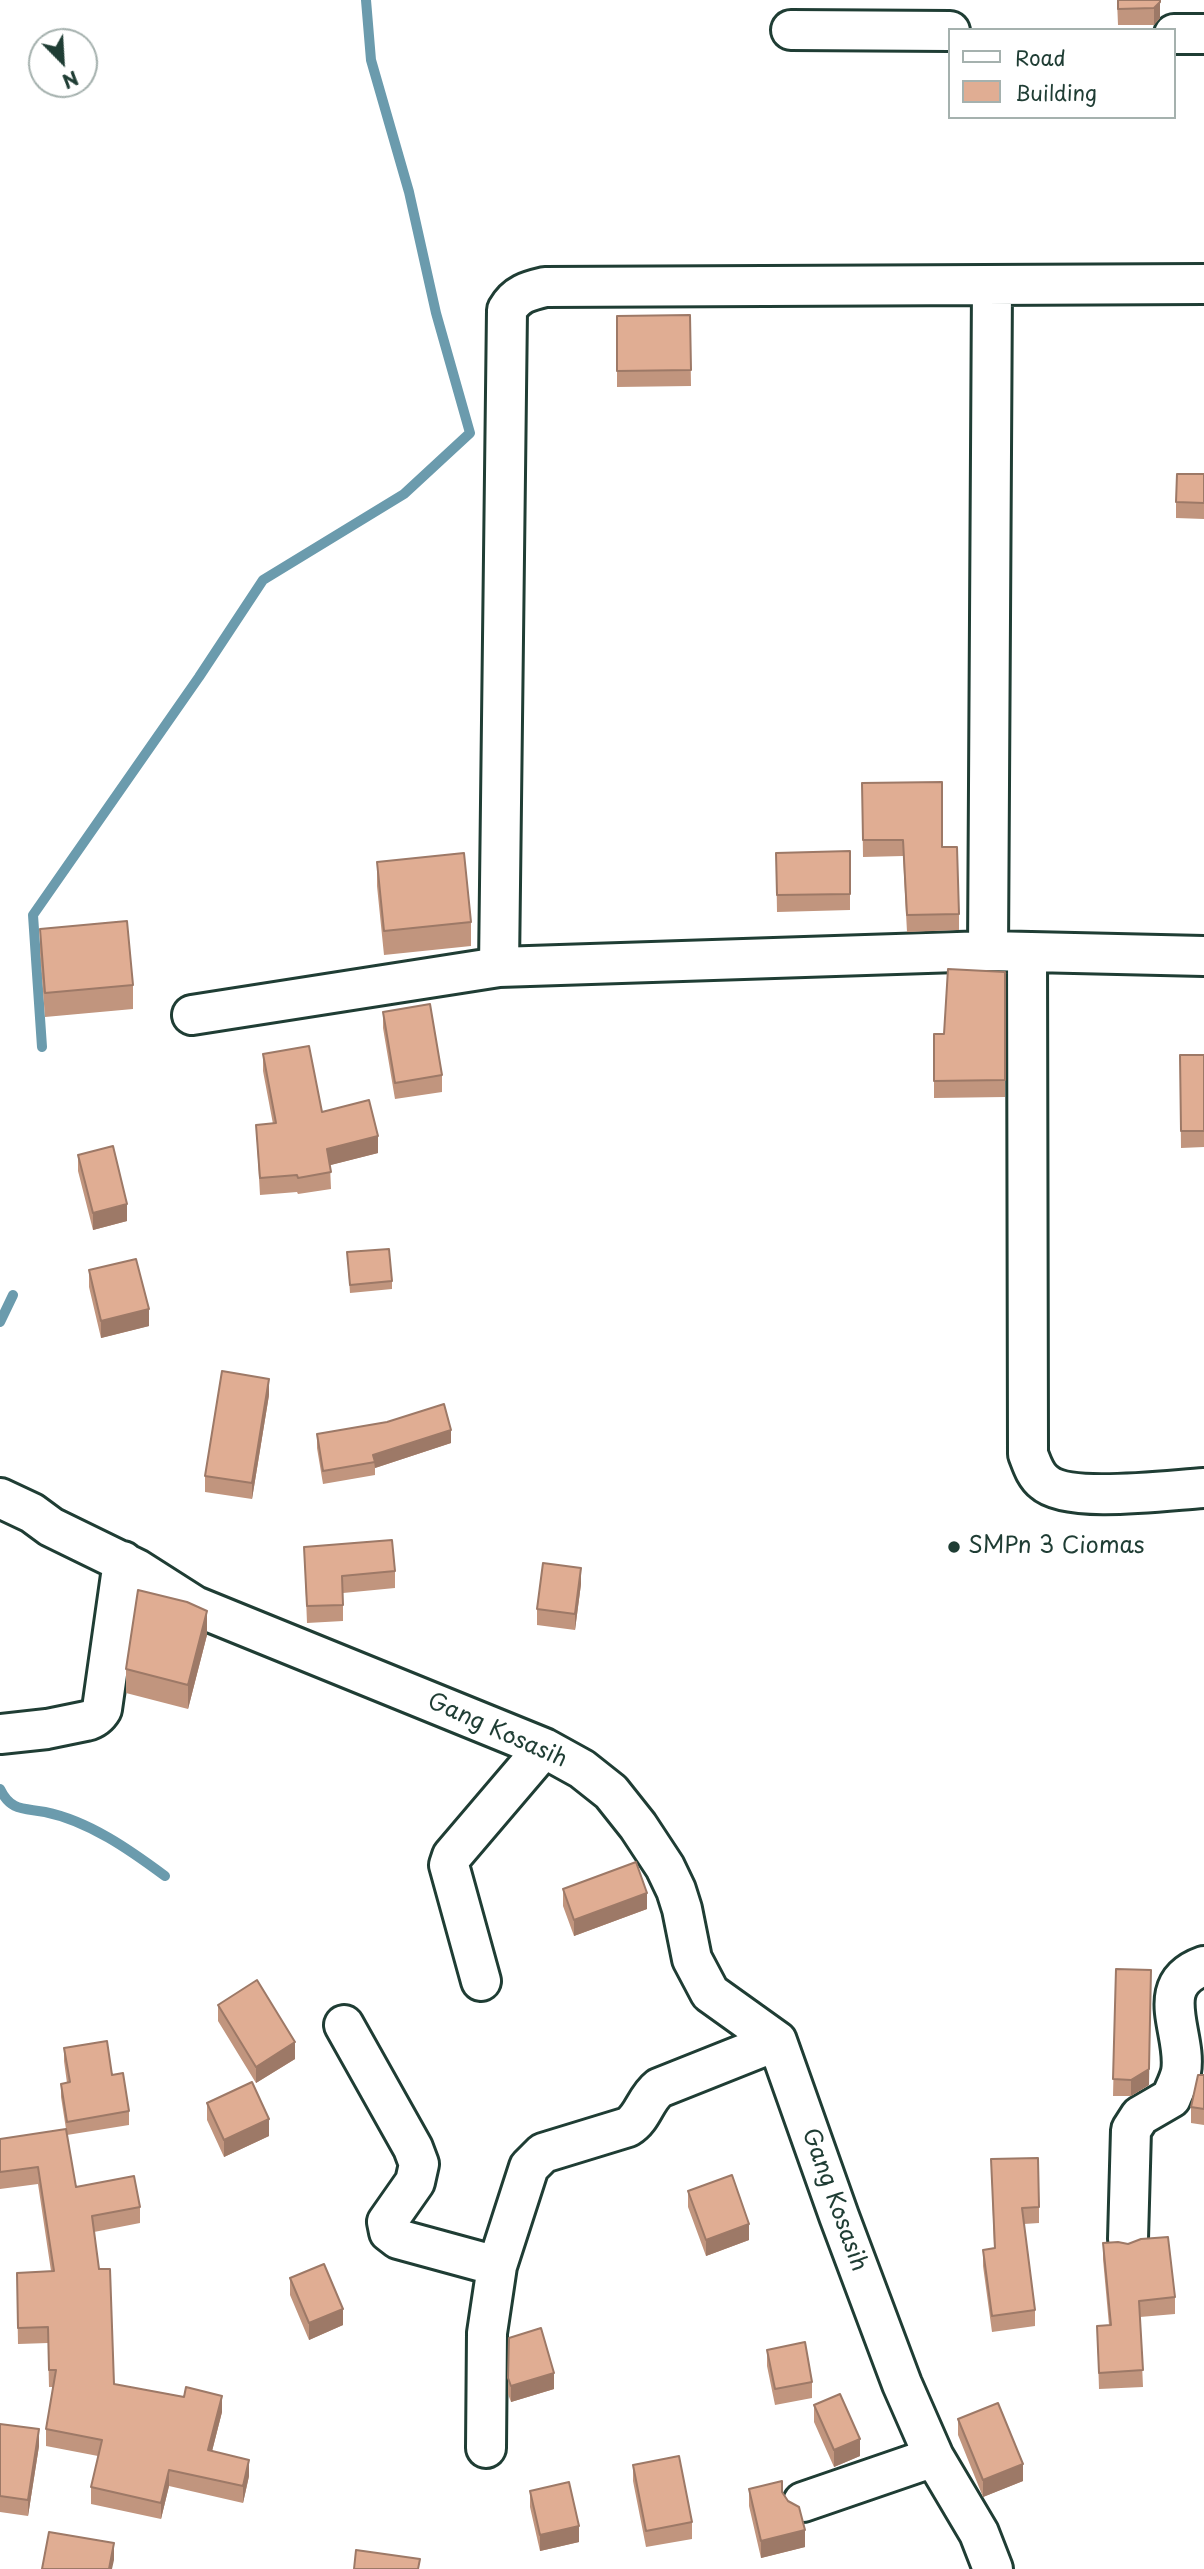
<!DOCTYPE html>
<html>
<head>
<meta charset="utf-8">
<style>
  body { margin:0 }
  #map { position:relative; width:1204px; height:2569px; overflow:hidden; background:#fff; font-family:"Playpen Sans",sans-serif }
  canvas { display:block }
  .legend { position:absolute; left:948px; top:28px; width:228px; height:91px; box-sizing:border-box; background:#fff; border:2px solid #a5b1ae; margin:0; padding:9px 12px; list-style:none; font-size:21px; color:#1f3d34 }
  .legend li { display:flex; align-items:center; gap:14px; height:35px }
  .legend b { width:35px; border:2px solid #a5b1ae }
  .north { position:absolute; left:28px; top:28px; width:70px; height:70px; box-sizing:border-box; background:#fff; border:2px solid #a5b1ae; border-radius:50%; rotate:156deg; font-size:19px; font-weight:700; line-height:28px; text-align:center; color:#1f3d34 }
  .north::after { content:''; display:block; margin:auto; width:24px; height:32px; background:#1f3d34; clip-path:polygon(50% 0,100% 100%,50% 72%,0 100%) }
</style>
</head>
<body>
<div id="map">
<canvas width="1204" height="2569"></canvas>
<ul class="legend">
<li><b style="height:9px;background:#fff"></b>Road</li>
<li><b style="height:19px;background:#e0ad93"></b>Building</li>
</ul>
<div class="north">N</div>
</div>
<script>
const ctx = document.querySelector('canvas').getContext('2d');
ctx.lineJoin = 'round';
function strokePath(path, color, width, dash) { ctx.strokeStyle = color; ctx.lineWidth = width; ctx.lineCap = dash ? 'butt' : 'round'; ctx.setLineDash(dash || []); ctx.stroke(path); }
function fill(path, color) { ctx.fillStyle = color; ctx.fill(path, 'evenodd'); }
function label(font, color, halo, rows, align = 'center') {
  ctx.font = font + ' "Playpen Sans",sans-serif'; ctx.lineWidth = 6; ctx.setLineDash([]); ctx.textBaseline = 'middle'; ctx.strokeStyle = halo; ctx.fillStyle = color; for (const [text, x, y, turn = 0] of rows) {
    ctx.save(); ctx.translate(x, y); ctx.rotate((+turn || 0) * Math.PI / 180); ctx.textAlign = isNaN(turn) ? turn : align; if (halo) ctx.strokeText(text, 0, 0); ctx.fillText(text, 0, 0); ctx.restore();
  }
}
strokePath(new Path2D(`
  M 42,1047 L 33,915 L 199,677 L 263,580 L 404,494 L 470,433 L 436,313 L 409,192 L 371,60 L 366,0
  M 0,1322 L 13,1295
  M 0,1789 C 11,1812 25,1808 45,1812 C 89,1821 130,1850 165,1876`), '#6b9bad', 10);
const minor = new Path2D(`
  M 791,30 L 950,31
  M 1174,34 L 1204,34
  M 988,951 L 992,286
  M 1027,952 L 1028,1454 C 1032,1464 1035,1475 1044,1482 C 1068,1504 1169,1490 1204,1488
  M 499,967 L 507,310 C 516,294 528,291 545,287 L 1204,284
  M 192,1015 L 499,967 L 988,951 L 1204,956
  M 0,1498 L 32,1513 L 51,1527 L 137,1569 L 195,1606 L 544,1748 L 582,1769 L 611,1792 L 638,1826 L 665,1867 L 676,1890 L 682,1909 L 692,1959 L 710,1993 L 777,2041 L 839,2216 L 902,2384 L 934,2457 L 979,2533 L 993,2569
  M 0,1734 L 47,1729 L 86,1721 C 94,1719 98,1716 102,1709 L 123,1561
  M 481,1981 L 449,1865 L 452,1856 L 544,1748
  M 344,2025 L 413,2148 L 419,2164 L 415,2182 L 387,2222 L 389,2232 L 398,2239 L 497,2266 L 529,2167 L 543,2153 L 628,2127 C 643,2118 645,2099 659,2088 L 777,2041
  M 1128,2239 L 1131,2130 L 1140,2116 L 1171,2098 C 1174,2090 1179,2081 1181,2072 C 1188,2034 1150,1985 1204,1966
  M 486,2448 L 487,2333 L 497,2266
  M 803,2502 L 934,2457`);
strokePath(minor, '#1f3d34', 44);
strokePath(minor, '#fff', 38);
fill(new Path2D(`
  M 1117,0 L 1160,0 L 1160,18 L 1154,25 L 1118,25 Z
  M 690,315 L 691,386 L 617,387 L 617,316 Z
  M 1204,474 L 1204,519 L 1176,518 L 1176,502 Z
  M 862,783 L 942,847 L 959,914 L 959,930 L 907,932 L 903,856 L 863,857 Z
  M 850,851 L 850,910 L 777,912 L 776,853 Z
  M 377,862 L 471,922 L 471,946 L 384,955 L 377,886 Z
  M 40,929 L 133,985 L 133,1009 L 45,1017 L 40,953 Z
  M 1005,972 L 1005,1097 L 934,1098 L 934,1034 L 944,1034 Z
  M 383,1012 L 442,1075 L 442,1092 L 395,1099 L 383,1028 Z
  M 263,1054 L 322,1112 L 378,1153 L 330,1165 L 331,1189 L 298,1194 L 297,1192 L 260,1195 L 256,1125 L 273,1124 L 263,1071 Z
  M 1180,1055 L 1204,1055 L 1204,1147 L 1181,1148 Z
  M 78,1155 L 127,1221 L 93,1230 L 78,1171 Z
  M 347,1252 L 392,1281 L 392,1289 L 350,1293 Z
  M 89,1270 L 149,1326 L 101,1338 L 89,1287 Z
  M 269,1395 L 252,1499 L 205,1492 L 205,1476 Z
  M 317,1434 L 451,1443 L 375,1468 L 375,1475 L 323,1484 L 317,1448 Z
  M 304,1547 L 395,1571 L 395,1588 L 343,1593 L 343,1621 L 307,1623 Z
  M 581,1584 L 575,1630 L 537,1625 L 537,1609 Z
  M 207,1635 L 188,1709 L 126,1693 L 126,1669 Z
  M 563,1889 L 647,1909 L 574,1936 L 563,1906 Z
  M 1116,1969 L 1149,2085 L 1131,2096 L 1113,2096 Z
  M 218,2005 L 295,2059 L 256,2083 L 218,2021 Z
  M 64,2048 L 112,2075 L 129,2111 L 129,2125 L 67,2135 L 76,2187 L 140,2207 L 140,2223 L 94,2232 L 114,2384 L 222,2412 L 212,2451 L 249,2476 L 243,2503 L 169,2486 L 161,2519 L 91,2504 L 91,2487 L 98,2456 L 46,2446 L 46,2429 L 53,2387 L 49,2387 L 48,2343 L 18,2344 L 17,2289 L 51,2271 L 38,2184 L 0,2189 L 0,2139 L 66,2129 L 61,2097 L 61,2084 L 67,2083 L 64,2061 Z
  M 1204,2075 L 1204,2125 L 1191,2123 L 1191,2107 Z
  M 207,2103 L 269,2136 L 224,2157 L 207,2120 Z
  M 991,2159 L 1039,2207 L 1039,2223 L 1024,2224 L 1035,2310 L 1035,2326 L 992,2332 L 983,2266 L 983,2250 L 994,2248 Z
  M 688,2191 L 749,2240 L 706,2256 L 688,2207 Z
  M 1103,2243 L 1175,2297 L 1175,2314 L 1140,2317 L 1143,2387 L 1099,2389 L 1097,2326 L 1109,2325 L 1103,2259 Z
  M 290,2278 L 343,2325 L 309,2340 L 290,2295 Z
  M 509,2338 L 554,2389 L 511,2402 L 508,2394 Z
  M 767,2350 L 812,2382 L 812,2398 L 775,2405 L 767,2366 Z
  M 814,2405 L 860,2456 L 834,2467 L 814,2422 Z
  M 958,2419 L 1023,2481 L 983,2497 L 958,2435 Z
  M 0,2424 L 39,2446 L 28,2516 L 0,2512 Z
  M 633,2465 L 692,2522 L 692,2539 L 646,2547 L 633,2481 Z
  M 749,2489 L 782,2492 L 805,2547 L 761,2558 L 749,2506 Z
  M 530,2491 L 579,2542 L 540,2551 L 530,2507 Z`), '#c1957e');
fill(new Path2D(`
  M 1160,2 L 1160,18 L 1154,25 L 1154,8 Z
  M 378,1136 L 378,1153 L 327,1166 L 327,1149 Z
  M 127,1204 L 127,1221 L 93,1230 L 93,1213 Z
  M 149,1309 L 149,1326 L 101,1338 L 101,1321 Z
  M 269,1379 L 269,1395 L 252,1499 L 252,1483 Z
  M 451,1430 L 451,1443 L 375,1468 L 373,1455 Z
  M 581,1568 L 581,1584 L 575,1630 L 575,1614 Z
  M 207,1611 L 207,1635 L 188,1709 L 188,1685 Z
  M 647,1893 L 647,1909 L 574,1936 L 574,1920 Z
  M 1151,1970 L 1149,2085 L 1131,2096 L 1131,2080 Z
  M 295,2042 L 295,2059 L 256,2083 L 256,2067 Z
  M 269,2119 L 269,2136 L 224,2157 L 224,2140 Z
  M 749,2224 L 749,2240 L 706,2256 L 706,2240 Z
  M 343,2309 L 343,2325 L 309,2340 L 309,2323 Z
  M 554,2373 L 554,2389 L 511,2402 L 511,2386 Z
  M 222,2396 L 222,2412 L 208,2467 L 208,2450 Z
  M 39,2429 L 39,2446 L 28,2516 L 28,2500 Z
  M 860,2439 L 860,2456 L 834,2467 L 834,2450 Z
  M 249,2460 L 249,2476 L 243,2503 L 243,2486 Z
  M 1023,2464 L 1023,2481 L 983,2497 L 983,2480 Z
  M 169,2470 L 169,2486 L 161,2519 L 161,2503 Z
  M 579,2526 L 579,2542 L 540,2551 L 540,2535 Z
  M 805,2530 L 805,2547 L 761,2558 L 761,2541 Z
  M 114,2543 L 114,2560 L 112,2569 L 109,2569 Z`), '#9d7967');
const building = new Path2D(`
  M 1118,0 L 1160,0 L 1160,2 L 1154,8 L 1118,9 Z
  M 690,315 L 691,370 L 617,371 L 617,316 Z
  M 1177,474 L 1204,474 L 1204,503 L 1176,502 Z
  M 942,782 L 942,847 L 957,847 L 959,914 L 907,915 L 903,840 L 863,840 L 862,783 Z
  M 850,851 L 850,894 L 777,895 L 776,853 Z
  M 464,853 L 471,922 L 384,931 L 377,862 Z
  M 127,921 L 133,985 L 45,993 L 40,929 Z
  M 948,969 L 1005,972 L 1005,1080 L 934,1081 L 934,1034 L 944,1034 Z
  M 430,1004 L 442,1075 L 395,1083 L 383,1012 Z
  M 309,1046 L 322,1112 L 369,1100 L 378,1136 L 327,1149 L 331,1172 L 298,1178 L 297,1175 L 260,1178 L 256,1125 L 276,1123 L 263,1054 Z
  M 1180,1055 L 1204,1055 L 1204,1131 L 1181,1131 Z
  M 113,1146 L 127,1204 L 93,1213 L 78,1155 Z
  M 389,1249 L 392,1281 L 350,1285 L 347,1252 Z
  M 136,1259 L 149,1309 L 101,1321 L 89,1270 Z
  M 222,1371 L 269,1379 L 252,1483 L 205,1476 Z
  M 444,1404 L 451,1430 L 373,1455 L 375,1462 L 323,1471 L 317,1434 L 387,1422 Z
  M 392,1540 L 395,1571 L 342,1576 L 343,1605 L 307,1606 L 304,1547 Z
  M 543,1563 L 581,1568 L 575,1614 L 537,1609 Z
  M 138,1590 L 187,1602 L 207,1611 L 188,1685 L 126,1669 Z
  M 636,1862 L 647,1893 L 574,1920 L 563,1889 Z
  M 1116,1969 L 1151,1970 L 1149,2069 L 1131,2080 L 1113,2079 Z
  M 257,1980 L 295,2042 L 256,2067 L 218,2005 Z
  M 107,2041 L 112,2075 L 123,2073 L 129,2111 L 67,2122 L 61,2084 L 70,2082 L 64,2048 Z
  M 1198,2075 L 1204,2075 L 1204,2109 L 1191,2107 Z
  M 252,2082 L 269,2119 L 224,2140 L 207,2103 Z
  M 66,2129 L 76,2187 L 134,2176 L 140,2207 L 92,2216 L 99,2269 L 110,2269 L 114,2384 L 184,2397 L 186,2387 L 222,2396 L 208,2450 L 249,2460 L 243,2486 L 169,2470 L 161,2503 L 91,2487 L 102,2440 L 46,2429 L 56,2370 L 49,2370 L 48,2327 L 18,2328 L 17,2273 L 54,2271 L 38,2167 L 0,2172 L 0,2139 Z
  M 1038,2158 L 1039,2207 L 1022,2208 L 1035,2310 L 992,2316 L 983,2250 L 995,2248 L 991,2159 Z
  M 732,2175 L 749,2224 L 706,2240 L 688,2191 Z
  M 1168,2237 L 1175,2297 L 1139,2301 L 1143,2370 L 1099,2373 L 1097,2326 L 1111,2325 L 1103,2243 L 1118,2242 L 1128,2244 L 1141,2239 Z
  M 324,2264 L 343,2309 L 309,2323 L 290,2278 Z
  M 541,2328 L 554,2373 L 511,2386 L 508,2378 L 509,2338 Z
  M 805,2342 L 812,2382 L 775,2389 L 767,2350 Z
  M 840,2394 L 860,2439 L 834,2450 L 814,2405 Z
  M 998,2403 L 1023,2464 L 983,2480 L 958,2419 Z
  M 0,2424 L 39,2429 L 28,2500 L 0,2496 Z
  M 679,2456 L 692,2522 L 646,2531 L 633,2465 Z
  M 782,2481 L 782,2492 L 788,2501 L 799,2507 L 805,2530 L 761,2541 L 749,2489 Z
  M 569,2482 L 579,2526 L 540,2535 L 530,2491 Z
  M 49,2532 L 114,2543 L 109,2569 L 42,2569 Z
  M 356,2550 L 420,2559 L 418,2569 L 354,2569 Z`);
fill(building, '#e0ad93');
strokePath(building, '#9d7967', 2);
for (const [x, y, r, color] of [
  [954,1547,7,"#1f3d34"]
]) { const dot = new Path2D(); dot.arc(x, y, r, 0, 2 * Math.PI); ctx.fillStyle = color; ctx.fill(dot); strokePath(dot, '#fff', 2.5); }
label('23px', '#1f3d34', '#fff', [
  ["SMPn 3 Ciomas",968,1547]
], 'left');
label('23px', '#1f3d34', '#fff', [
  ["Gang Kosasih",497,1731,24],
  ["Gang Kosasih",834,2200,70]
]);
</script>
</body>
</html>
